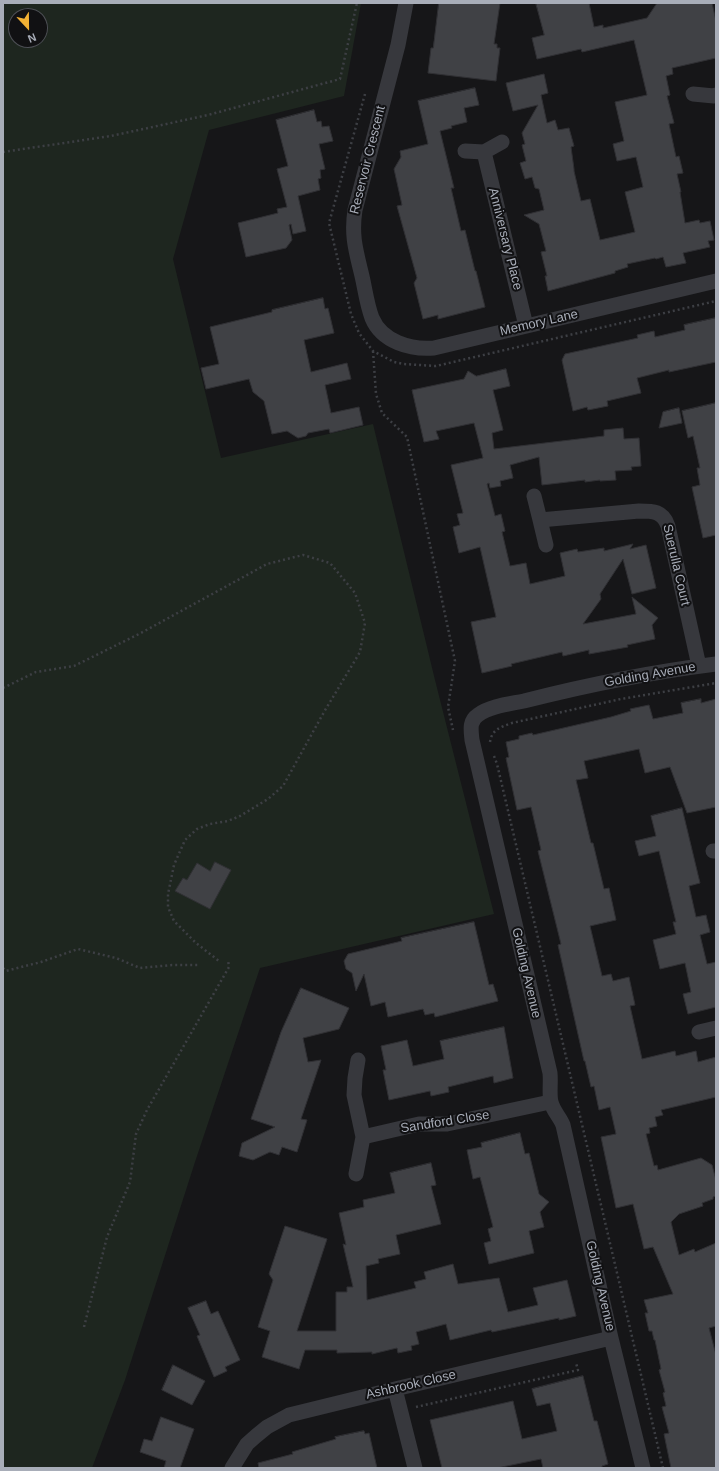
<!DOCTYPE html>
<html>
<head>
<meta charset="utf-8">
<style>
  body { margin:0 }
  #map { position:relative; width:719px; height:1471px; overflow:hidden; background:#161618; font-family:Arial,sans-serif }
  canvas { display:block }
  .frame { position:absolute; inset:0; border:4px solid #a8adb8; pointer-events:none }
  .north { position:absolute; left:8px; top:8px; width:40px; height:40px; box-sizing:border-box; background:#111113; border:1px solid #4d4f55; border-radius:50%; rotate:158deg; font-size:11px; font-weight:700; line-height:16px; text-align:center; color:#a8adb8 }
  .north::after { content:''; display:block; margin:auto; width:14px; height:18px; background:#f2b134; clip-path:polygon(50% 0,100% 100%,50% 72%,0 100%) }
</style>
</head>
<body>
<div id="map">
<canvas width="719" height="1471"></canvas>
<div class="frame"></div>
<div class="north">N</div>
</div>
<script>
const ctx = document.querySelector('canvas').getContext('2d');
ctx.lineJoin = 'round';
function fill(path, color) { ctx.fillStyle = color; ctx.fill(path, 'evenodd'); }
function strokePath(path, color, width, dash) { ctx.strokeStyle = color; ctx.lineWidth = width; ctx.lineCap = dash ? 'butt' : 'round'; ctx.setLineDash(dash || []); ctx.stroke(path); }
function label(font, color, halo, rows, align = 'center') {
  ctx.font = font + ' Arial,sans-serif'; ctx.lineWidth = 4; ctx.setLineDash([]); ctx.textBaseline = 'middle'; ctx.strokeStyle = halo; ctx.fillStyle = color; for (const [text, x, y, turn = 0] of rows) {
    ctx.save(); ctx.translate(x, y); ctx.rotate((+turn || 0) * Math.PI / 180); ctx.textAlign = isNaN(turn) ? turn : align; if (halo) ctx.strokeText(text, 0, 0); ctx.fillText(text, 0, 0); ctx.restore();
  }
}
fill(new Path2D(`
  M 3,3 L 361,3 L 344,96 L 209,130 L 173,259 L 221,458 L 373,424 L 435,680 L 494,914 L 260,968 L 195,1162 L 125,1380 L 92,1468 L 3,1468 ZM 16,16 L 40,16 L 40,40 L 16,40 Z`), '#1e261f');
const building = new Path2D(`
  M 439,3 L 500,3 L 494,44 L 497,44 L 497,48 L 500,48 L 496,81 L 428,73 L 431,48 L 433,48 Z
  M 536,3 L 589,3 L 594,27 L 603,25 L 603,28 L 647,18 L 657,3 L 712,3 L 716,21 L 716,58 L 672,68 L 673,74 L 666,76 L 670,95 L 667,96 L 674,123 L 669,124 L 676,157 L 679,156 L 683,173 L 677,174 L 681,192 L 680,192 L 685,223 L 699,220 L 700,223 L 710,221 L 714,240 L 708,241 L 710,247 L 683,253 L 686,263 L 666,267 L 663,257 L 656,259 L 655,258 L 627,264 L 628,267 L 615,271 L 615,273 L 548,291 L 545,276 L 547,276 L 541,252 L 546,251 L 539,224 L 524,215 L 544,210 L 539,189 L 535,188 L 532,177 L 525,179 L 520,163 L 526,161 L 522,145 L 525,144 L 522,133 L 538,105 L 513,111 L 506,83 L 544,74 L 548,93 L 541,95 L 547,123 L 555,120 L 558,130 L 569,128 L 574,146 L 571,147 L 574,169 L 574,171 L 581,201 L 590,199 L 600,240 L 635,232 L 625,192 L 643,187 L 636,157 L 617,161 L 613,144 L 624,141 L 615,102 L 647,95 L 634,40 L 582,52 L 581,49 L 537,59 L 532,38 L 544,35 Z
  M 475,88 L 479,105 L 464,108 L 467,122 L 451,126 L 452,128 L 440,131 L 454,188 L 451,188 L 461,231 L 465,230 L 475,271 L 476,271 L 485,307 L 438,319 L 438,315 L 423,319 L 414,283 L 417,278 L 397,206 L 402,205 L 394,169 L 401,157 L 400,151 L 428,144 L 418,101 Z
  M 314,110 L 317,122 L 321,121 L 322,127 L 329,126 L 333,141 L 319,144 L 325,169 L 320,170 L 321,178 L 318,179 L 320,190 L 298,196 L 306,231 L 293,234 L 291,224 L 289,225 L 292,240 L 286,248 L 246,257 L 238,223 L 278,213 L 277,209 L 287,207 L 277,169 L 288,166 L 276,120 Z
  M 323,298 L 325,309 L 328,308 L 334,333 L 304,340 L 311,372 L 347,363 L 351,379 L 325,385 L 331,413 L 359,407 L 363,425 L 330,433 L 329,429 L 308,433 L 306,436 L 298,438 L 287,431 L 272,434 L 264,401 L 253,392 L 249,379 L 206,389 L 201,368 L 219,364 L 210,327 L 272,312 L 272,310 Z
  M 716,318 L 716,362 L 669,372 L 669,370 L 637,378 L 641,393 L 607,401 L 608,406 L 588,410 L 587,407 L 573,411 L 562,360 L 565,354 L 638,338 L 637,335 L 654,331 L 655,337 L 685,330 L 684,325 Z
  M 506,369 L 510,386 L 493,390 L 503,430 L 492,433 L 494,449 L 604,436 L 604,430 L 623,428 L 624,439 L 639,438 L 641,466 L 631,467 L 632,470 L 615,471 L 616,480 L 600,481 L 600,480 L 585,482 L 585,480 L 542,485 L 539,457 L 510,465 L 513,478 L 500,481 L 501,486 L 490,488 L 489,483 L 487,484 L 495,516 L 501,514 L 505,531 L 502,532 L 510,566 L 526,563 L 530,584 L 565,576 L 560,553 L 577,549 L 578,552 L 604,548 L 604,551 L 633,544 L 630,549 L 646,545 L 656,588 L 632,594 L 623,559 L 600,594 L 601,599 L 583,624 L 636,614 L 632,597 L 658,618 L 652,625 L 655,639 L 627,645 L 628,647 L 589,654 L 589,650 L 563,656 L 562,652 L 511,664 L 512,666 L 482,673 L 471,622 L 496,617 L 480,547 L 459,553 L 453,527 L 460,525 L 457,514 L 463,513 L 451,465 L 483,458 L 474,423 L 436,431 L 439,439 L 424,442 L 412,390 L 464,379 L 468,371 L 476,376 Z
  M 716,403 L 716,535 L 703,538 L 692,487 L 700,485 L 697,468 L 700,468 L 693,436 L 688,438 L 682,411 Z
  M 679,408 L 682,423 L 659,428 L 663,412 Z
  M 701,699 L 701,703 L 716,699 L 716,807 L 687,813 L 670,767 L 645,773 L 639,749 L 584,761 L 588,778 L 576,780 L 591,843 L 593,843 L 604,889 L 609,888 L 616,920 L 590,926 L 602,976 L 611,974 L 613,981 L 629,977 L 635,1005 L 630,1006 L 642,1059 L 675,1051 L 676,1056 L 696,1051 L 698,1062 L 716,1057 L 716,1097 L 661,1110 L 663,1115 L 655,1117 L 657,1126 L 649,1128 L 650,1133 L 646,1134 L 654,1166 L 657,1165 L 658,1170 L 701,1158 L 712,1165 L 716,1180 L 716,1196 L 713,1197 L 713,1199 L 702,1203 L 703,1206 L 679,1214 L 671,1222 L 679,1255 L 694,1249 L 695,1252 L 716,1243 L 716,1326 L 709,1328 L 716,1355 L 716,1468 L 671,1468 L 664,1434 L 669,1433 L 662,1407 L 666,1406 L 663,1393 L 665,1392 L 659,1370 L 661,1369 L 655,1340 L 654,1340 L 652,1331 L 649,1331 L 645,1313 L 648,1313 L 644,1300 L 673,1294 L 653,1247 L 644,1249 L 633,1204 L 616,1208 L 601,1137 L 616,1134 L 610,1107 L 599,1110 L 594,1086 L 591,1087 L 585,1061 L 584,1061 L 558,945 L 561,944 L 538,851 L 541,850 L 531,807 L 517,810 L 506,758 L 509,757 L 506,742 L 519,739 L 519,736 L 532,733 L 533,735 L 611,717 L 631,711 L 630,709 L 649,705 L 653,719 L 683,713 L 681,703 Z
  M 682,808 L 700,883 L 689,886 L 696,917 L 706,915 L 710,932 L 700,935 L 707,964 L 716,962 L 716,1007 L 688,1014 L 683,994 L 691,992 L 685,963 L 660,969 L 653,940 L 676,934 L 673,922 L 676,922 L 659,851 L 639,856 L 635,841 L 656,836 L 651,816 Z
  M 215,862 L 231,870 L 210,909 L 175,891 L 183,878 L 187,880 L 197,863 L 210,871 Z
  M 474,922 L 489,985 L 493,984 L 498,1001 L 435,1017 L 434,1013 L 425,1015 L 423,1009 L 388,1017 L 385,1002 L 371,1006 L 364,974 L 356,991 L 352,973 L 346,969 L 344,961 L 348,954 L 402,941 L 401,938 Z
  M 301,988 L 349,1008 L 339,1029 L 303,1038 L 308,1062 L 321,1060 L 301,1119 L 307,1120 L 297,1152 L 282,1147 L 279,1155 L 270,1152 L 253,1160 L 239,1156 L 242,1143 L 275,1127 L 251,1119 L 281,1032 Z
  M 504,1027 L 513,1078 L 494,1083 L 493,1076 L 448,1087 L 449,1092 L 431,1096 L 430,1091 L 389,1100 L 383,1070 L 386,1070 L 381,1046 L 407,1040 L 413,1066 L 444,1059 L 440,1041 Z
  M 520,1133 L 525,1154 L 529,1153 L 539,1194 L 549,1202 L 540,1212 L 544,1227 L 529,1231 L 534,1253 L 489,1264 L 484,1243 L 491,1241 L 488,1229 L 493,1227 L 480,1177 L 473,1179 L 467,1150 L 482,1147 L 481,1143 Z
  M 431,1163 L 436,1185 L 431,1186 L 441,1224 L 396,1235 L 400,1254 L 378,1259 L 379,1263 L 366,1266 L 367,1300 L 416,1288 L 414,1282 L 426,1279 L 424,1272 L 453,1264 L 458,1284 L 499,1278 L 508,1312 L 538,1305 L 533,1288 L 567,1280 L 576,1316 L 559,1320 L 559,1318 L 492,1332 L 491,1330 L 450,1340 L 446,1324 L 416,1332 L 419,1344 L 411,1346 L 412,1350 L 398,1353 L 397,1348 L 372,1354 L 372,1352 L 337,1353 L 337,1350 L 305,1350 L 299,1369 L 262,1357 L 270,1331 L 258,1327 L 273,1280 L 269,1274 L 285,1226 L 327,1239 L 297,1331 L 336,1331 L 336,1292 L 347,1292 L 347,1287 L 353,1287 L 343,1244 L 346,1245 L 339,1213 L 364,1207 L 363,1200 L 395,1193 L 390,1173 Z
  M 206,1301 L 211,1314 L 218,1311 L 240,1360 L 225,1367 L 227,1371 L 214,1377 L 197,1336 L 200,1335 L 188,1308 Z
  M 173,1365 L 205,1381 L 192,1405 L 162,1390 Z
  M 583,1376 L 594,1421 L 597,1421 L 608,1464 L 602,1466 L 602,1468 L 543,1468 L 541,1459 L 497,1468 L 442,1468 L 430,1420 L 513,1401 L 522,1439 L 557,1431 L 550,1403 L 537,1406 L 532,1389 Z
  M 161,1417 L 194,1429 L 180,1468 L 164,1468 L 166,1461 L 140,1452 L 144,1439 L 152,1441 Z
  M 364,1431 L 365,1434 L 369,1433 L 377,1468 L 259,1468 L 258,1463 L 293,1454 L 292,1452 L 336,1439 L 335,1437 Z`);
fill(building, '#404145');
strokePath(building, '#303034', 1);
strokePath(new Path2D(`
  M 365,94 L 329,223 L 351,314 L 359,333 L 373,351 L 394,362 L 404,364 L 436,366 L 716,301
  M 3,152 L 111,136 L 208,115 L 340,79 L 357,3
  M 373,351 L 376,394 L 382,413 L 407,437 L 455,661 L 448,707 L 453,730
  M 3,688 L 36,672 L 74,666 L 141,633 L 267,564 L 303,555 L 330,563 L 355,593 L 365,623 L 360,652 L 324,712 L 283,786 L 268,799 L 240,816 L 228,821 L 210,824 L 197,829 L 185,840 L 174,865 L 168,894 L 168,907 L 174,921 L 196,943 L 219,961
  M 490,742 C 492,729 501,727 512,723 L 621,699 L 716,683
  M 494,756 L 497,764 L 663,1468
  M 3,968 L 6,971 L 41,962 L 78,949 L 116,958 L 140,968 L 172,965 L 200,965
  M 84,1327 L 107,1237 L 130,1182 L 136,1134 L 147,1110 L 229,967 L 228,960
  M 416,1407 L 578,1370 L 576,1363`), '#3d3f44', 2.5, [2, 3]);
strokePath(new Path2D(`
  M 406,3 L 398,45 L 355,210 C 351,236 356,251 362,276 C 365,289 367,305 372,318 C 382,342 411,350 434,348 L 716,281
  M 693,94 L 714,96 L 716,95
  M 465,151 L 484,152 L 502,142
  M 484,152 L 526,326
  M 534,496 L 540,520 L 639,511 C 653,511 663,511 668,526 L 699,666
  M 540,520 L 546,545
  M 713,851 L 716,851
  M 699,1032 L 716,1028
  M 363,1137 L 419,1124 L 447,1124 L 550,1102
  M 356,1174 L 363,1137 L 354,1095 L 355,1078 L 358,1060
  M 395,1389 L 415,1468
  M 232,1468 L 247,1444 L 256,1436 L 267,1427 L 289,1415 L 395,1389 L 611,1338
  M 643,1468 L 611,1338 L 563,1125 C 560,1117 553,1111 551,1102 C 549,1094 551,1083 550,1073 L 472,740 C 471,730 469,721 478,715 C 490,706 510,704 524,701 C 587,685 652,672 716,664`), '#37383d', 15);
label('13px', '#a8adb8', '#111113', [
  ["Reservoir Crescent",368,160,-76],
  ["Anniversary Place",505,239,76],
  ["Memory Lane",539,323,-13],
  ["Suerulla Court",676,565,77],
  ["Golding Avenue",650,675,-10],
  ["Golding Avenue",526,973,77],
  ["Sandford Close",445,1122,-9],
  ["Golding Avenue",600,1286,77],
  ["Ashbrook Close",411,1385,-13]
]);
</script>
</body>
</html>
